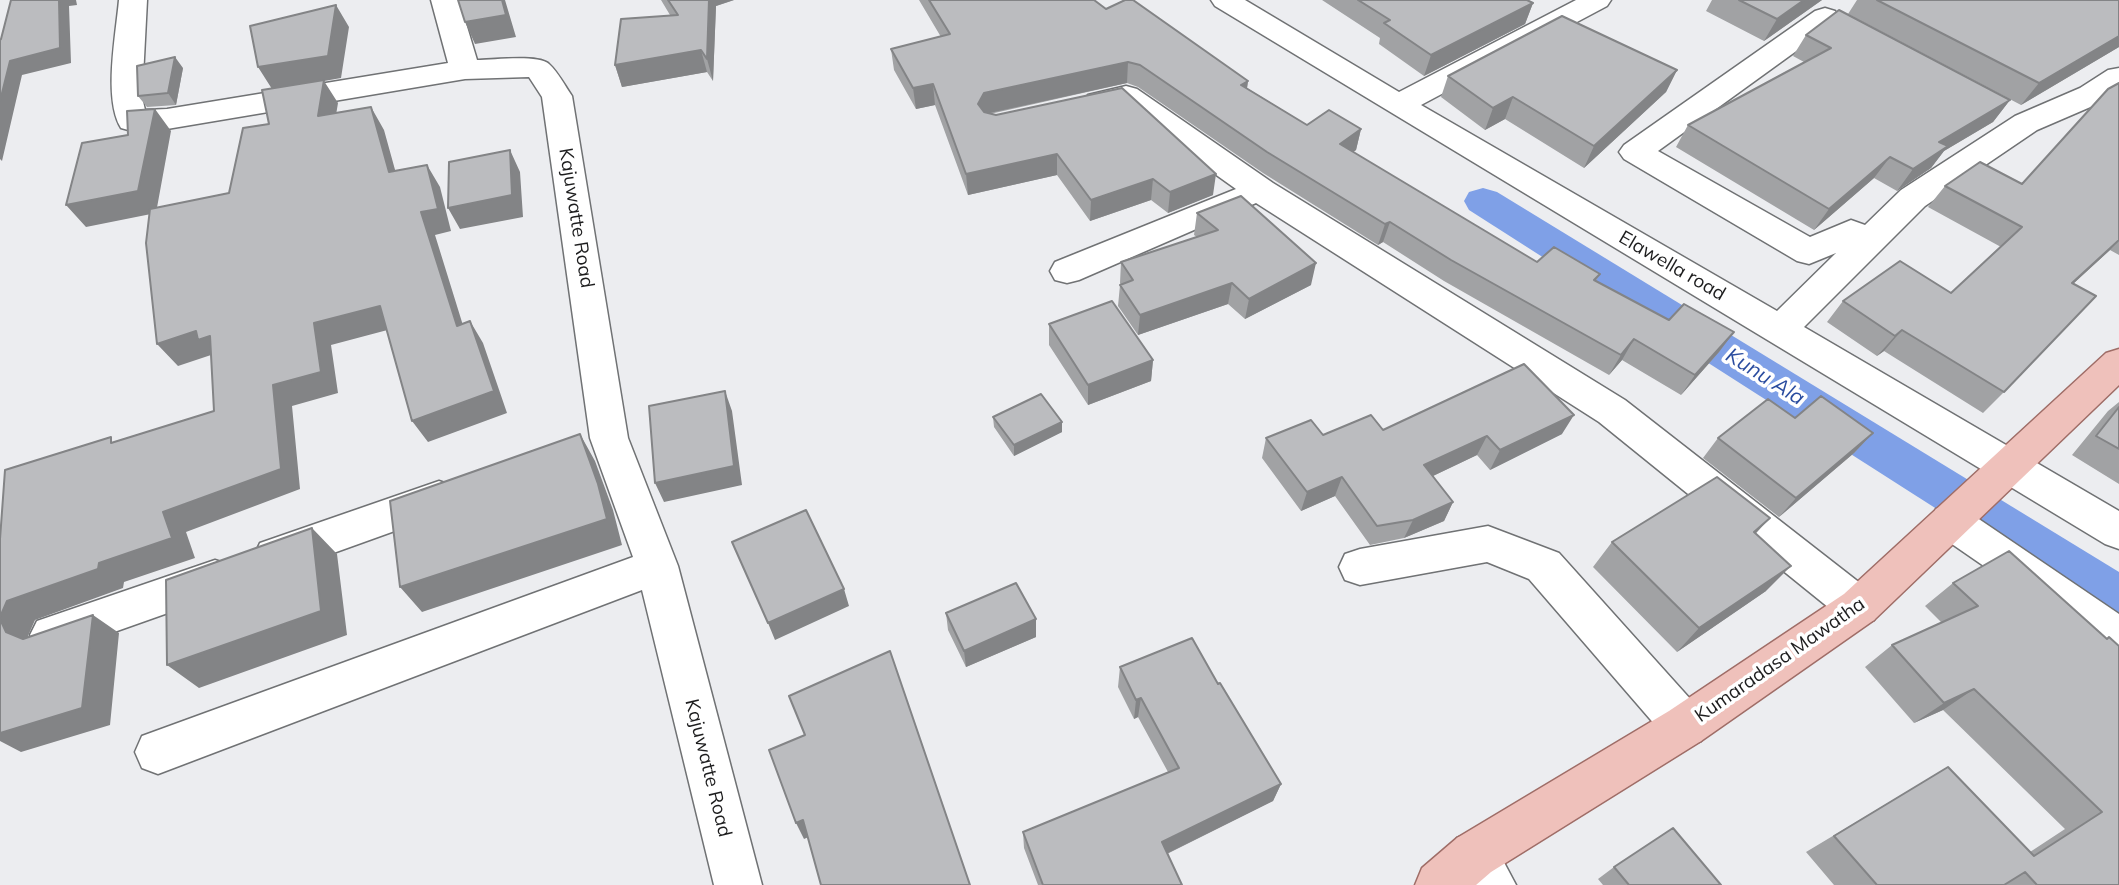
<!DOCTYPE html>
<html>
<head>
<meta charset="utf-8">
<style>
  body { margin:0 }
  canvas { display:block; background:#ecedf0 }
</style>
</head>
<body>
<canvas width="2119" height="885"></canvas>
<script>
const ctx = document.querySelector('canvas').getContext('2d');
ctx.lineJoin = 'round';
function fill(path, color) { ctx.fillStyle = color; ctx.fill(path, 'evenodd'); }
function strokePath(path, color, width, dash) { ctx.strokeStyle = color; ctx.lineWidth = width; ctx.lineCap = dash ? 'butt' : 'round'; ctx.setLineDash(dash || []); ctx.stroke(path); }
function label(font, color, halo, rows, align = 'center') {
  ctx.font = font + ' Mulish,sans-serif'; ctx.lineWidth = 7; ctx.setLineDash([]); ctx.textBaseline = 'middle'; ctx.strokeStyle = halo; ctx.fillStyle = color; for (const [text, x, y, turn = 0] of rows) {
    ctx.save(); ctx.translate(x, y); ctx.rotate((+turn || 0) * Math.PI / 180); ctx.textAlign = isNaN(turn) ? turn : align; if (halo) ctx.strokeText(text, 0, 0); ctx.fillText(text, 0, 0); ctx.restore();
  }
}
fill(new Path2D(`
  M 1483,188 L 1497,192 L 2119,572 L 2119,620 L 2101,614 L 1469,210 L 1464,201 L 1469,192 Z`), '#7fa0e7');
const minor = new Path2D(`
  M 119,0 L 147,0 L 142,97 L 145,110 L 167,109 L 448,63 L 431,0 L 459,0 L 477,60 C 492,60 539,54 549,64 C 558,72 565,86 572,96 L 628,438 L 678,566 L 762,885 L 714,885 L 642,590 L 158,774 L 142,768 L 135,752 L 142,736 L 633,557 L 590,438 L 542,97 L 529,77 L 465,79 L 167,129 L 132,131 L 121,128 C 103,99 116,34 119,0 Z
  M 1211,0 L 1245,0 L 1399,92 L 1576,0 L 1611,0 L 1607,6 L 1421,105 L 1777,311 L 1836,253 L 1809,264 L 1797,261 L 1624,159 L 1619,152 L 1624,145 L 1815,11 L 1825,8 L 1835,11 L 1839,17 L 1835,23 L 1658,151 L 1810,237 L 1851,220 L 1865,225 L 1901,190 L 2015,116 L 2080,88 L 2108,70 L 2119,68 L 2119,91 L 2102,102 L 2037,130 L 1925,206 L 1804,327 L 2119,511 L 2119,549 L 2105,544 L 1215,6 Z
  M 1126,86 L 1137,89 L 1273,183 L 1625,400 L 1874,594 L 1880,607 L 1874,620 L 1859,626 L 1844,620 L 1599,422 L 1256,203 L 1079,280 L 1067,283 L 1055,280 L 1050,271 L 1055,262 L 1236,189 L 1121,107 L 1099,112 L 1088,109 L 1084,102 L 1088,95 Z
  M 439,481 L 453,486 L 459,498 L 453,510 L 275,574 L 260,569 L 254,556 L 260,543 Z
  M 1950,504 L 1964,509 L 2119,614 L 2119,659 L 2104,653 L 2052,613 L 1936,533 L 1930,521 L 1936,509 Z
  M 1488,526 L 1559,553 L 1701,711 L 1708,726 L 1701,741 L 1685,747 L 1669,741 L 1529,579 L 1487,562 L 1360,585 L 1345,580 L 1339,567 L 1345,554 L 1360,549 Z
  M 215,560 L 230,565 L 236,578 L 230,591 L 52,654 L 37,649 L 30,635 L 37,621 Z
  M 1474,831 L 1491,838 L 1516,885 L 1465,885 L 1450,855 L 1457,838 Z`);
const major = new Path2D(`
  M 2119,349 L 2119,385 L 1874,620 L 1701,741 L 1491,872 L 1476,885 L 1415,885 L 1422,868 L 1457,838 L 1669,711 L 1844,594 L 2106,353 Z`);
strokePath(minor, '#707274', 3);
strokePath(major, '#9f6d67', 3);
fill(minor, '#fff');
fill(major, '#efc1bb');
fill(new Path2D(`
  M 661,0 L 734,0 L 716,6 L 713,81 L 707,72 L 622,87 L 615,65 L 670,15 Z
  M 919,0 L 1094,0 L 1106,9 L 1248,81 L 1247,88 L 1307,125 L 1361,129 L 1356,150 L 1353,152 L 1537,262 L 1600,274 L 1596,281 L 1669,320 L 1734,332 L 1719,352 L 1681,395 L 1622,360 L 1609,375 L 1444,281 L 1383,242 L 1378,245 L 1263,173 L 1138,87 L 1127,83 L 990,114 L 1213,195 L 1168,213 L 1151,200 L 1090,221 L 1057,175 L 968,195 L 935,105 L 916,109 L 894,70 L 891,49 L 941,37 Z
  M 1322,0 L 1527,0 L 1533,3 L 1525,24 L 1424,76 L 1379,44 L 1380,38 Z
  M 1712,0 L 1822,0 L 1764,41 L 1706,11 Z
  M 1857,0 L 2119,0 L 2119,47 L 2021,105 L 1848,14 Z
  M 1806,35 L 2010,100 L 1993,122 L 1944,151 L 1931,168 L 1897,191 L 1874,178 L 1814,230 L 1676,147 L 1688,125 L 1804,62 L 1793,56 Z
  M 183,68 L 176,105 L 147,107 L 138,96 Z
  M 1677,70 L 1666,92 L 1584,168 L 1505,119 L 1485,130 L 1441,97 L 1448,76 Z
  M 2119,83 L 2119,255 L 2110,250 L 2073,284 L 2004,392 L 1983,413 L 1884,351 L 1877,356 L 1827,322 L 1843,301 L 1951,293 L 2001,247 L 1928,207 L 1945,186 L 2022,184 Z
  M 1197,213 L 1311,285 L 1245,319 L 1228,304 L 1138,335 L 1118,306 L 1120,285 L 1121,285 L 1120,283 L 1121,262 L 1197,237 L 1194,235 Z
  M 1049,324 L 1153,360 L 1151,381 L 1088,405 L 1049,345 Z
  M 2119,402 L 2119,484 L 2072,455 L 2108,411 Z
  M 993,417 L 1062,422 L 1062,432 L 1014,456 L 994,427 Z
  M 1383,430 L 1562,434 L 1490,470 L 1477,455 L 1433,476 L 1453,502 L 1444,521 L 1404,538 L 1370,545 L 1335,496 L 1301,511 L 1262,458 L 1266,438 L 1323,435 Z
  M 1873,433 L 1854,453 L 1779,517 L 1703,458 L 1718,438 Z
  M 1756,534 L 1766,591 L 1677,652 L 1593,567 L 1612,542 Z
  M 1953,583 L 2107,639 L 2119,885 L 1834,885 L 1806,852 L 1948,767 L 2030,852 L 2065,829 L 1943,710 L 1914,723 L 1865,667 L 1892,645 L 1942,623 L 1925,606 Z
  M 946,613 L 1036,619 L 1036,637 L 966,667 L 948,630 Z
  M 1120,667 L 1218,684 L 1281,784 L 1273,801 L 1167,854 L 1182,885 L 1038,885 L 1024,848 L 1023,832 L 1168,772 L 1138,717 L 1134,719 L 1118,687 Z
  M 1614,867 L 1721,885 L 1603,885 L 1598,879 Z`), '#a1a2a4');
fill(new Path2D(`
  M 59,0 L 76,0 L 77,5 L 69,6 L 71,63 L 22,75 L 2,161 L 0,159 L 0,101 L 10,61 Z
  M 502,0 L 505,0 L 516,37 L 475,44 L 465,22 Z
  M 709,0 L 734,0 L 716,6 L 713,81 L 707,59 Z
  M 1804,0 L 1822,0 L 1764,41 L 1777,19 Z
  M 1533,3 L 1525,24 L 1424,76 L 1431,55 Z
  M 336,5 L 349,27 L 341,78 L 324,81 L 338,103 L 332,139 L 272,89 L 258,67 Z
  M 2119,36 L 2119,47 L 2021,105 L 2039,83 Z
  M 701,50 L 707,72 L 622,87 L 615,65 Z
  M 175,57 L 183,68 L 176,105 L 168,93 Z
  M 1128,62 L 1127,83 L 985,114 L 978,104 L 984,93 Z
  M 1677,70 L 1666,92 L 1584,168 L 1594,146 Z
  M 1248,81 L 1245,102 L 1241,85 Z
  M 933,84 L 935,105 L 916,109 L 913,88 Z
  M 1513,97 L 1505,119 L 1485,130 L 1493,108 Z
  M 2010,100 L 1993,122 L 1944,151 L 1931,168 L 1897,191 L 1913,169 L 1939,142 Z
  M 371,107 L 384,130 L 402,195 L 389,172 Z
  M 155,109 L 171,131 L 156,213 L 86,227 L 66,205 Z
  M 1361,129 L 1356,150 L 1335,165 L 1340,144 Z
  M 510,150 L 520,172 L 523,217 L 460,229 L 448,208 Z
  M 1057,154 L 1057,175 L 968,195 L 966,174 Z
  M 1890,157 L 1874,178 L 1814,230 L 1829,209 Z
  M 427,165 L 440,187 L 451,231 L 435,235 L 470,348 L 457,326 L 421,212 Z
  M 1216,174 L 1213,195 L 1168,213 L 1170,192 Z
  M 1153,179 L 1151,200 L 1090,221 L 1091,200 Z
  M 1390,222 L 1383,242 L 1378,245 L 1385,224 Z
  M 2119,240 L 2110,250 L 2051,304 L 2072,283 Z
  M 1316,263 L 1311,285 L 1245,319 L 1249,299 Z
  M 1232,283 L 1228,304 L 1138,335 L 1140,315 Z
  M 380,306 L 395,328 L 331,345 L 338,393 L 292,406 L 300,489 L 186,532 L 195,558 L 124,582 L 123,588 L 35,620 L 28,636 L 35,650 L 6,632 L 0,619 L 0,617 L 7,601 L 99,563 L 163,512 L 273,385 L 314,323 Z
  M 470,321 L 483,343 L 507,413 L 428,442 L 412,421 Z
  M 1902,330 L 1884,351 L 1877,356 L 1895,336 Z
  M 196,331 L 210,336 L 211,355 L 178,366 L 157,344 Z
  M 1734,332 L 1719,352 L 1681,395 L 1695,375 Z
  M 1634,339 L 1622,360 L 1609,375 L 1621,355 Z
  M 1153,360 L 1151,381 L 1088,405 L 1088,385 Z
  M 725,391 L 732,411 L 742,485 L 664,502 L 655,483 Z
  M 1574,415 L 1562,434 L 1490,470 L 1500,450 Z
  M 1062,422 L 1062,432 L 1014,456 L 1014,445 Z
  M 1873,433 L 1854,453 L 1779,517 L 1796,498 Z
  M 580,434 L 595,461 L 613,510 L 622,545 L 422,612 L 400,587 Z
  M 1487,436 L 1477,455 L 1416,484 L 1424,465 Z
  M 1342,477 L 1335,496 L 1301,511 L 1307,492 Z
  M 1453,502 L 1444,521 L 1404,538 L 1413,520 Z
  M 1770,518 L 1746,544 L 1754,532 Z
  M 312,528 L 337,554 L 347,635 L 199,688 L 167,665 Z
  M 1791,566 L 1766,591 L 1677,652 L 1699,628 Z
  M 844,589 L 849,606 L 775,640 L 768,623 Z
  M 93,615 L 119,633 L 110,725 L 21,752 L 0,741 L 0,733 Z
  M 1036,619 L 1036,637 L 966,667 L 964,651 Z
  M 1974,689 L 1943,710 L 1914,723 L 1944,703 Z
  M 1141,698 L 1138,717 L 1134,719 L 1136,700 Z
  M 1281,784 L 1273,801 L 1158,858 L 1162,842 Z
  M 803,820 L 811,836 L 804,839 L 796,823 Z`), '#838486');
const building = new Path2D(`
  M 11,0 L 59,0 L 60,48 L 10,61 L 0,101 L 0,40 L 1,39 Z
  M 458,0 L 502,0 L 506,15 L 465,22 Z
  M 668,0 L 709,0 L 707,59 L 701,50 L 615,65 L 621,19 L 678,15 Z
  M 929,0 L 1094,0 L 1106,9 L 1125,0 L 1133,0 L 1248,81 L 1241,85 L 1307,125 L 1329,110 L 1361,129 L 1340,144 L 1537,262 L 1554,247 L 1600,274 L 1594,280 L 1669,320 L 1684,304 L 1734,332 L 1695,375 L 1634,339 L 1621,355 L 1451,260 L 1390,222 L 1385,224 L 1267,152 L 1140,65 L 1128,62 L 984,93 L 978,104 L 984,112 L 996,115 L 1122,88 L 1216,174 L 1170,192 L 1153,179 L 1091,200 L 1057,154 L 966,174 L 933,84 L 913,88 L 891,49 L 950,34 Z
  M 1358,0 L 1527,0 L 1533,3 L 1431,55 L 1384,23 L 1390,20 Z
  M 1739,0 L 1804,0 L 1777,19 Z
  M 1877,0 L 2119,0 L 2119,36 L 2039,83 Z
  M 336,5 L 328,56 L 258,67 L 250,26 Z
  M 1839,10 L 2010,100 L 1939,142 L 1948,146 L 1913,169 L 1890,157 L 1829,209 L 1688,125 L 1831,48 L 1806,35 Z
  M 1562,16 L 1677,70 L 1594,146 L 1513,97 L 1493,108 L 1448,76 Z
  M 175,57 L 168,93 L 138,96 L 137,66 Z
  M 324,80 L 318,116 L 371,107 L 389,172 L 427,165 L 438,209 L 421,212 L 457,326 L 470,321 L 494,391 L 412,421 L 380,306 L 314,323 L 321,372 L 273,385 L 281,469 L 163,512 L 172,538 L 99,563 L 98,569 L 7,601 L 0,617 L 0,539 L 5,470 L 111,437 L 111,443 L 214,411 L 210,336 L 198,340 L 196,331 L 157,344 L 146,243 L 150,209 L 229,193 L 243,128 L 269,124 L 262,90 Z
  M 2119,83 L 2119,240 L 2072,283 L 2096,296 L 2004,392 L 1902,330 L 1895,336 L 1843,301 L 1900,261 L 1951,293 L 2022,227 L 1945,186 L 1980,162 L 2022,184 L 2108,89 Z
  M 155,109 L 138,191 L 66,205 L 82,143 L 128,135 L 127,111 Z
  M 510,150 L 512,195 L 448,208 L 449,162 Z
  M 1241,196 L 1316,263 L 1249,299 L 1232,283 L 1140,315 L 1120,285 L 1133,280 L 1121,262 L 1218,230 L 1197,213 Z
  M 1112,301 L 1153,360 L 1088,385 L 1049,324 Z
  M 1524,364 L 1574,415 L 1500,450 L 1487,436 L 1424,465 L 1453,502 L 1413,520 L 1377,526 L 1342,477 L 1307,492 L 1266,438 L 1311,420 L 1323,435 L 1371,415 L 1383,430 Z
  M 725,391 L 734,466 L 655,483 L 649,406 Z
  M 1041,394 L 1062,422 L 1014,445 L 993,417 Z
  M 1821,396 L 1873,433 L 1796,498 L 1718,438 L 1768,399 L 1795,418 Z
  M 2119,407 L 2119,449 L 2096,436 Z
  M 580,434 L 598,484 L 607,519 L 400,587 L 390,501 Z
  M 1717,477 L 1770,518 L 1754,532 L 1791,566 L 1699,628 L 1612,542 Z
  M 806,510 L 844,589 L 768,623 L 732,542 Z
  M 312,528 L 321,611 L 167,665 L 166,580 Z
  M 2009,551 L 2107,639 L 2109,637 L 2119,646 L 2119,885 L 2037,885 L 2025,872 L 2004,885 L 1877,885 L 1834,836 L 1948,767 L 2034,856 L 2102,812 L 1974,689 L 1944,703 L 1892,645 L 1978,606 L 1953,583 Z
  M 1016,583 L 1036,619 L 964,651 L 946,613 Z
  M 93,615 L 82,708 L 0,733 L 0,619 L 6,632 L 23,639 Z
  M 1192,638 L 1218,684 L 1220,683 L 1281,784 L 1162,842 L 1182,885 L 1043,885 L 1023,832 L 1179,768 L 1141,698 L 1136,700 L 1120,667 Z
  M 890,651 L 970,885 L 821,885 L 803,820 L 796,823 L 769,750 L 805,735 L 789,696 Z
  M 1673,828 L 1721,885 L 1629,885 L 1614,867 Z`);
fill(building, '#bbbcbf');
strokePath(building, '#838486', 2);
label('19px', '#1d1d1e', '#fff', [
  ["Kajuwatte Road",576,218,81],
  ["Elawella road",1672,266,30],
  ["Kumaradasa Mawatha",1780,660,-35],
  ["Kajuwatte Road",708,768,76]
]);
label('italic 21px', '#2a4c9f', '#fff', [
  ["Kunu Ala",1765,377,32]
]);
</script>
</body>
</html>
